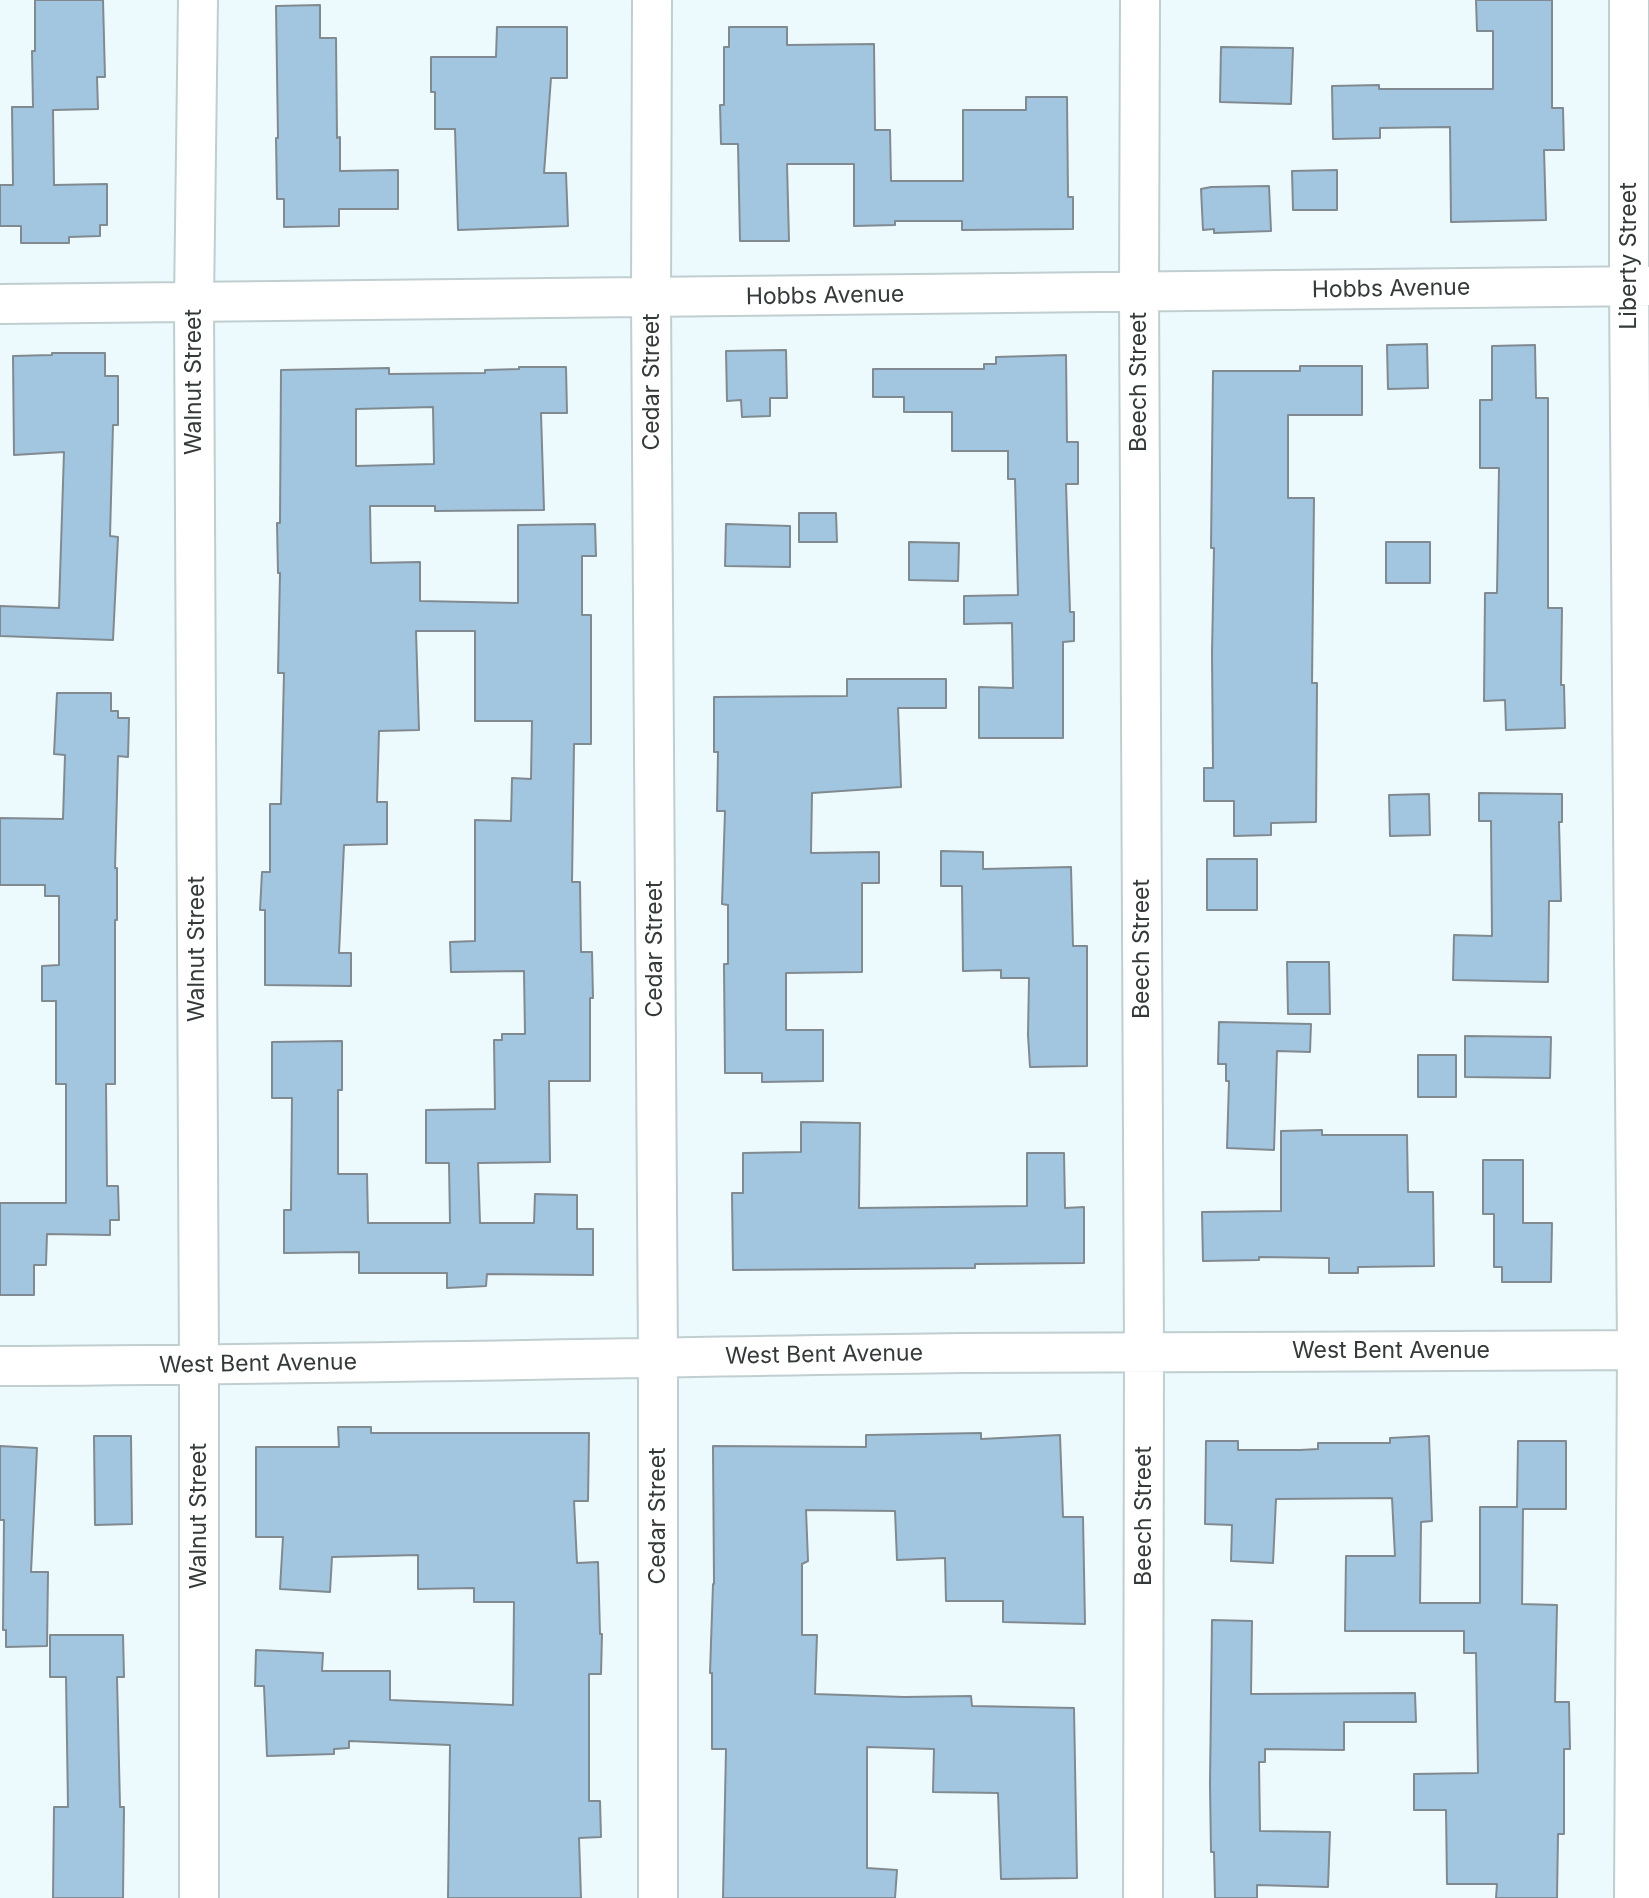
<!DOCTYPE html>
<html>
<head>
<meta charset="utf-8">
<style>
  body { margin:0 }
  canvas { display:block; background:#ecfafd }
</style>
</head>
<body>
<canvas width="1649" height="1898"></canvas>
<script>
const ctx = document.querySelector('canvas').getContext('2d');
ctx.lineJoin = 'round';
function fill(path, color) { ctx.fillStyle = color; ctx.fill(path, 'evenodd'); }
function strokePath(path, color, width, dash) { ctx.strokeStyle = color; ctx.lineWidth = width; ctx.lineCap = dash ? 'butt' : 'round'; ctx.setLineDash(dash || []); ctx.stroke(path); }
function label(font, color, halo, rows, align = 'center') {
  ctx.font = font + ' Inter,sans-serif'; ctx.lineWidth = 5; ctx.setLineDash([]); ctx.textBaseline = 'middle'; ctx.strokeStyle = halo; ctx.fillStyle = color; for (const [text, x, y, turn = 0] of rows) {
    ctx.save(); ctx.translate(x, y); ctx.rotate((+turn || 0) * Math.PI / 180); ctx.textAlign = isNaN(turn) ? turn : align; if (halo) ctx.strokeText(text, 0, 0); ctx.fillText(text, 0, 0); ctx.restore();
  }
}
const building = new Path2D(`
  M 35,0 L 103,0 L 105,77 L 97,77 L 98,109 L 53,110 L 54,185 L 107,184 L 107,225 L 100,225 L 100,236 L 69,237 L 69,243 L 21,243 L 21,226 L 0,226 L 0,185 L 13,185 L 12,107 L 33,107 L 32,51 L 35,51 Z
  M 1476,0 L 1552,0 L 1552,108 L 1563,108 L 1564,150 L 1544,150 L 1546,220 L 1451,222 L 1450,127 L 1380,128 L 1380,138 L 1333,139 L 1332,86 L 1379,85 L 1379,89 L 1493,89 L 1493,31 L 1477,31 Z
  M 320,5 L 320,38 L 336,38 L 337,138 L 340,137 L 340,171 L 398,170 L 398,209 L 339,209 L 339,226 L 284,227 L 284,199 L 277,199 L 276,138 L 278,138 L 276,6 Z
  M 497,27 L 567,27 L 567,78 L 551,78 L 544,173 L 566,173 L 568,226 L 458,230 L 455,129 L 435,129 L 435,92 L 431,92 L 431,57 L 496,57 Z
  M 729,27 L 787,27 L 787,45 L 874,44 L 875,130 L 890,130 L 891,181 L 963,181 L 963,110 L 1026,110 L 1026,97 L 1067,97 L 1068,197 L 1073,197 L 1073,229 L 962,230 L 962,221 L 895,221 L 895,225 L 854,226 L 854,164 L 787,164 L 789,241 L 740,241 L 738,144 L 721,144 L 720,105 L 724,105 L 724,47 L 729,47 Z
  M 1221,47 L 1293,48 L 1291,104 L 1220,102 Z
  M 1337,170 L 1337,210 L 1293,210 L 1292,171 Z
  M 1269,186 L 1271,231 L 1214,233 L 1214,229 L 1203,230 L 1201,189 L 1211,187 Z
  M 1427,344 L 1428,388 L 1388,389 L 1387,345 Z
  M 1535,345 L 1536,398 L 1548,398 L 1548,608 L 1562,608 L 1561,685 L 1564,685 L 1565,728 L 1506,730 L 1505,700 L 1484,701 L 1485,593 L 1497,593 L 1499,468 L 1480,468 L 1480,400 L 1492,400 L 1492,346 Z
  M 786,350 L 787,398 L 770,398 L 770,416 L 742,417 L 741,400 L 727,401 L 726,351 Z
  M 52,353 L 105,353 L 105,376 L 118,376 L 118,425 L 113,425 L 110,536 L 118,537 L 113,640 L 0,636 L 0,606 L 59,608 L 64,452 L 14,455 L 13,356 L 52,355 Z
  M 1066,355 L 1067,442 L 1078,442 L 1078,484 L 1066,484 L 1070,612 L 1074,612 L 1074,641 L 1063,642 L 1063,738 L 979,738 L 979,687 L 1013,688 L 1012,623 L 964,624 L 964,596 L 1018,595 L 1015,479 L 1008,479 L 1008,451 L 952,451 L 952,412 L 904,412 L 904,397 L 873,397 L 873,369 L 984,369 L 984,364 L 996,364 L 996,357 Z
  M 1300,366 L 1362,366 L 1362,415 L 1288,415 L 1288,498 L 1314,498 L 1312,683 L 1317,683 L 1316,822 L 1271,823 L 1271,835 L 1234,836 L 1234,801 L 1204,801 L 1204,768 L 1213,768 L 1212,653 L 1214,548 L 1211,548 L 1213,371 L 1300,371 Z
  M 519,367 L 566,367 L 567,413 L 541,413 L 544,510 L 435,511 L 435,506 L 370,506 L 371,563 L 420,562 L 420,601 L 518,603 L 518,525 L 595,524 L 596,556 L 582,556 L 582,615 L 591,615 L 591,744 L 574,744 L 572,882 L 580,882 L 581,952 L 592,952 L 593,998 L 590,998 L 590,1081 L 549,1081 L 550,1162 L 478,1163 L 480,1223 L 534,1223 L 535,1194 L 577,1195 L 577,1229 L 593,1229 L 593,1275 L 487,1274 L 486,1286 L 447,1288 L 447,1273 L 359,1273 L 359,1252 L 284,1253 L 284,1210 L 291,1210 L 292,1098 L 272,1098 L 272,1042 L 342,1041 L 342,1090 L 338,1090 L 338,1174 L 367,1174 L 368,1223 L 450,1223 L 449,1163 L 426,1163 L 426,1110 L 495,1109 L 494,1040 L 502,1040 L 502,1034 L 525,1034 L 524,971 L 451,972 L 450,942 L 475,941 L 475,820 L 511,821 L 512,778 L 531,779 L 532,721 L 475,721 L 475,631 L 416,631 L 419,730 L 379,731 L 377,802 L 387,802 L 387,844 L 344,845 L 339,953 L 351,953 L 351,986 L 265,985 L 265,910 L 260,910 L 262,872 L 270,872 L 270,804 L 281,804 L 284,673 L 278,673 L 280,573 L 278,573 L 277,523 L 280,523 L 281,370 L 389,368 L 389,374 L 485,373 L 485,370 L 519,369 ZM 433,407 L 434,464 L 356,466 L 356,409 Z
  M 799,513 L 836,513 L 837,542 L 799,542 Z
  M 726,524 L 790,526 L 790,567 L 725,566 Z
  M 909,542 L 959,543 L 958,581 L 909,580 Z
  M 1386,542 L 1430,542 L 1430,583 L 1386,583 Z
  M 847,679 L 946,679 L 946,708 L 898,708 L 901,787 L 812,793 L 811,853 L 879,852 L 879,883 L 862,883 L 862,972 L 786,973 L 786,1030 L 823,1030 L 823,1081 L 762,1082 L 762,1073 L 725,1073 L 724,964 L 728,964 L 728,905 L 722,904 L 725,811 L 717,811 L 718,752 L 714,752 L 714,697 L 847,696 Z
  M 57,693 L 111,693 L 111,711 L 118,711 L 118,718 L 129,718 L 128,757 L 118,756 L 115,868 L 117,868 L 117,920 L 115,920 L 115,1084 L 106,1084 L 107,1186 L 118,1186 L 119,1220 L 110,1220 L 110,1235 L 47,1234 L 46,1265 L 34,1265 L 34,1295 L 0,1295 L 0,1203 L 66,1203 L 66,1084 L 56,1084 L 56,1001 L 42,1001 L 42,966 L 59,965 L 59,896 L 45,896 L 45,885 L 0,885 L 0,818 L 63,819 L 65,755 L 54,754 Z
  M 1479,793 L 1562,794 L 1562,822 L 1559,822 L 1561,901 L 1549,901 L 1548,982 L 1453,980 L 1454,935 L 1492,936 L 1491,821 L 1479,821 Z
  M 1429,794 L 1430,835 L 1390,836 L 1389,795 Z
  M 941,851 L 983,852 L 983,869 L 1071,867 L 1073,946 L 1087,946 L 1087,1066 L 1030,1067 L 1028,1035 L 1029,978 L 1001,978 L 1001,970 L 963,971 L 962,886 L 941,886 Z
  M 1207,859 L 1257,859 L 1257,910 L 1207,910 Z
  M 1287,962 L 1329,962 L 1330,1014 L 1288,1014 Z
  M 1219,1022 L 1311,1024 L 1310,1052 L 1277,1051 L 1274,1150 L 1227,1148 L 1229,1081 L 1226,1081 L 1226,1064 L 1218,1064 Z
  M 1465,1036 L 1551,1037 L 1550,1078 L 1465,1077 Z
  M 1418,1055 L 1456,1055 L 1456,1097 L 1418,1097 Z
  M 801,1122 L 860,1123 L 859,1208 L 1027,1206 L 1027,1153 L 1064,1153 L 1065,1208 L 1084,1207 L 1084,1263 L 975,1264 L 975,1268 L 733,1270 L 732,1193 L 743,1193 L 743,1153 L 801,1152 Z
  M 1322,1130 L 1322,1135 L 1407,1135 L 1408,1192 L 1433,1192 L 1434,1266 L 1358,1267 L 1358,1273 L 1329,1273 L 1329,1258 L 1259,1257 L 1259,1260 L 1203,1261 L 1202,1212 L 1281,1211 L 1281,1131 Z
  M 1483,1160 L 1523,1160 L 1523,1223 L 1552,1223 L 1551,1282 L 1502,1282 L 1502,1267 L 1494,1267 L 1494,1214 L 1483,1214 Z
  M 338,1427 L 371,1427 L 371,1433 L 589,1433 L 588,1501 L 574,1501 L 577,1563 L 598,1562 L 600,1634 L 602,1634 L 601,1674 L 589,1674 L 589,1801 L 600,1801 L 601,1837 L 579,1838 L 581,1898 L 448,1898 L 450,1745 L 349,1741 L 349,1748 L 334,1749 L 334,1754 L 267,1756 L 264,1686 L 255,1686 L 256,1650 L 323,1653 L 322,1671 L 390,1671 L 390,1700 L 513,1705 L 514,1602 L 474,1602 L 474,1588 L 418,1589 L 418,1555 L 332,1557 L 330,1592 L 280,1589 L 283,1537 L 256,1537 L 256,1447 L 339,1447 Z
  M 981,1433 L 981,1439 L 1060,1435 L 1063,1517 L 1083,1517 L 1085,1624 L 1003,1622 L 1003,1601 L 946,1601 L 945,1558 L 897,1560 L 895,1511 L 806,1510 L 808,1561 L 802,1564 L 802,1635 L 817,1635 L 815,1694 L 904,1697 L 971,1696 L 972,1706 L 1074,1708 L 1077,1878 L 1001,1879 L 998,1793 L 933,1792 L 934,1749 L 867,1747 L 867,1868 L 897,1870 L 895,1898 L 723,1898 L 726,1749 L 712,1749 L 712,1673 L 710,1673 L 713,1584 L 714,1584 L 713,1446 L 866,1447 L 866,1435 Z
  M 94,1436 L 131,1436 L 132,1524 L 95,1525 Z
  M 1429,1436 L 1432,1521 L 1421,1522 L 1420,1603 L 1480,1603 L 1480,1507 L 1517,1507 L 1518,1441 L 1566,1441 L 1566,1509 L 1523,1509 L 1522,1604 L 1557,1605 L 1555,1702 L 1569,1702 L 1570,1749 L 1564,1749 L 1564,1834 L 1558,1834 L 1557,1898 L 1496,1898 L 1497,1884 L 1447,1884 L 1446,1810 L 1414,1810 L 1414,1774 L 1478,1773 L 1476,1653 L 1464,1653 L 1464,1631 L 1345,1631 L 1346,1556 L 1395,1556 L 1392,1498 L 1276,1499 L 1273,1563 L 1231,1561 L 1232,1525 L 1205,1524 L 1206,1441 L 1238,1441 L 1238,1450 L 1300,1450 L 1318,1449 L 1318,1443 L 1390,1443 L 1390,1438 Z
  M 0,1446 L 37,1448 L 31,1572 L 48,1572 L 47,1646 L 6,1647 L 6,1630 L 3,1630 L 4,1520 L 0,1520 Z
  M 1212,1620 L 1252,1621 L 1251,1694 L 1415,1693 L 1416,1722 L 1344,1722 L 1344,1750 L 1265,1749 L 1265,1762 L 1259,1762 L 1260,1831 L 1330,1832 L 1328,1887 L 1257,1885 L 1257,1898 L 1215,1898 L 1214,1852 L 1211,1852 L 1210,1784 Z
  M 50,1635 L 123,1635 L 124,1677 L 117,1677 L 120,1807 L 124,1807 L 123,1898 L 53,1898 L 54,1807 L 68,1807 L 66,1677 L 50,1677 Z`);
fill(building, '#a3c6e0');
strokePath(building, '#818a91', 2);
const minor = new Path2D(`
  M 198,0 L 194,303 L 199,1365 L 199,1898
  M 652,0 L 651,298 L 658,1357 L 658,1898
  M 1140,0 L 1139,292 L 1144,1351 L 1143,1898
  M 1629,0 L 1629,286 L 1637,1351 L 1634,1898
  M 0,304 L 1649,286
  M 0,1366 C 320,1365 641,1357 961,1353 C 1190,1351 1420,1353 1649,1350`);
strokePath(minor, '#c0ced0', 42);
strokePath(minor, '#fff', 38);
label('23px', '#34393a', '#fff', [
  ["Liberty Street",1629,256,-90],
  ["Hobbs Avenue",1391,289,-1],
  ["Hobbs Avenue",825,296,-1],
  ["Walnut Street",194,382,-90],
  ["Cedar Street",652,382,-90],
  ["Beech Street",1139,382,-90],
  ["Walnut Street",197,949,-90],
  ["Cedar Street",655,949,-90],
  ["Beech Street",1142,949,-90],
  ["West Bent Avenue",1391,1351],
  ["West Bent Avenue",824,1355,-1],
  ["West Bent Avenue",258,1364,-1],
  ["Walnut Street",199,1516,-90],
  ["Cedar Street",658,1516,-90],
  ["Beech Street",1144,1516,-90]
]);
</script>
</body>
</html>
